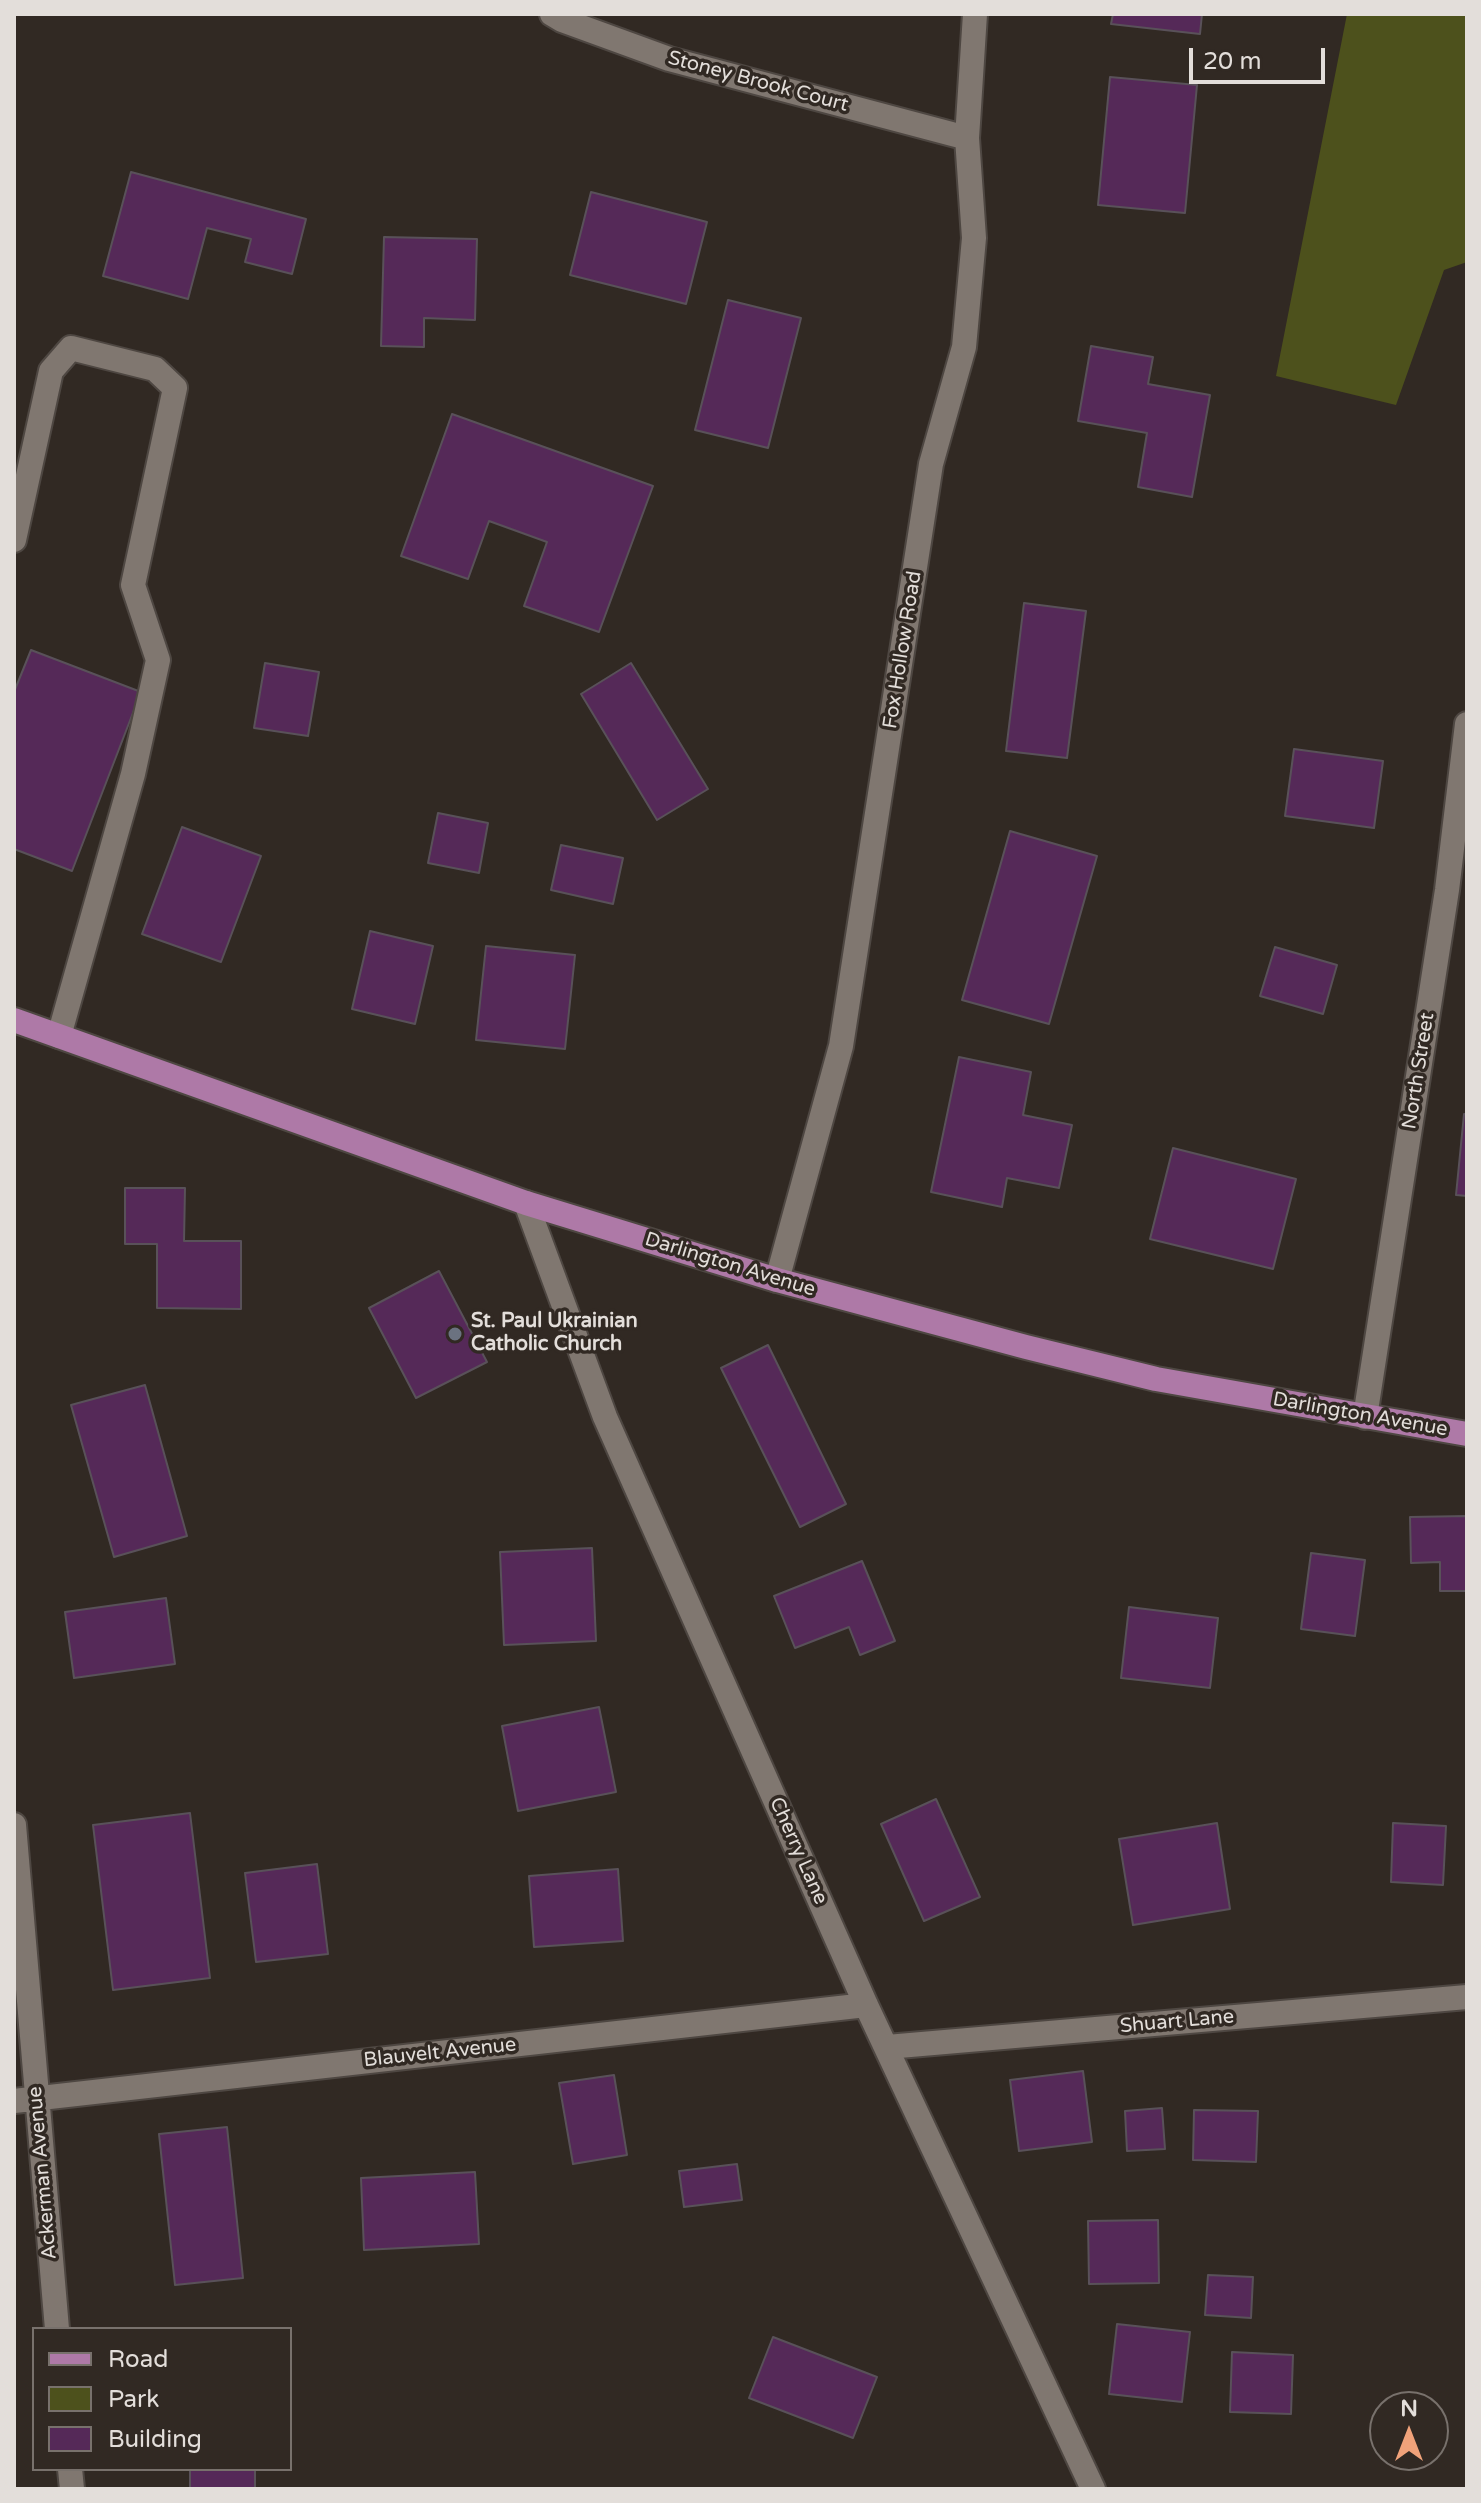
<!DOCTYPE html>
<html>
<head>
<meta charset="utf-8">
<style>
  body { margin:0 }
  #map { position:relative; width:1481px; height:2503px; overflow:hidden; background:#312923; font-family:"Varela Round",sans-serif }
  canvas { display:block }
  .frame { position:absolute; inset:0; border:16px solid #e3deda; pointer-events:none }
  .legend { position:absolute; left:32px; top:2327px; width:260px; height:144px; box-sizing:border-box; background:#312923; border:2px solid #78716c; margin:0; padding:10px 14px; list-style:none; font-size:24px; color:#e3deda }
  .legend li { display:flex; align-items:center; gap:16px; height:40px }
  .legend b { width:40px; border:2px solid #78716c }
  .north { position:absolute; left:1369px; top:2391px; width:80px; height:80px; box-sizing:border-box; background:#312923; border:2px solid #78716c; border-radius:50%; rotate:0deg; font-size:22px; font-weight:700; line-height:32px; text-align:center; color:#e3deda }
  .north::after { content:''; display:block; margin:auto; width:28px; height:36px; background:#f0a27a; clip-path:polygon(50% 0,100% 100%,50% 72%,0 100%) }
  .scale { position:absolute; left:1189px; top:48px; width:136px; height:36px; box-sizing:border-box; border:4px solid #e3deda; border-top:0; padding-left:10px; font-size:24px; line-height:28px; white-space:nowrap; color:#e3deda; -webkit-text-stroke:6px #312923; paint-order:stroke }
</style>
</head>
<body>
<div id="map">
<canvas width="1481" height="2503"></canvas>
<div class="frame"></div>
<ul class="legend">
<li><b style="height:10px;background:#ae79a7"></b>Road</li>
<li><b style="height:22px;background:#4d511c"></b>Park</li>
<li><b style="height:22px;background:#552958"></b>Building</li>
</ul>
<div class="north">N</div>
<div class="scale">20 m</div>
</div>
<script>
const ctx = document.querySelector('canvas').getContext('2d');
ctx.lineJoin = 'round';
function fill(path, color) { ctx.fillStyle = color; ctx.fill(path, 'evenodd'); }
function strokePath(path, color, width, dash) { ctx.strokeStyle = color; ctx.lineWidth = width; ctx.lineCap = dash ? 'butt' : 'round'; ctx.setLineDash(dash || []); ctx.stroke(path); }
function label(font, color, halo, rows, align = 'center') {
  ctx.font = font + ' "Varela Round",sans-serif'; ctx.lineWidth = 7; ctx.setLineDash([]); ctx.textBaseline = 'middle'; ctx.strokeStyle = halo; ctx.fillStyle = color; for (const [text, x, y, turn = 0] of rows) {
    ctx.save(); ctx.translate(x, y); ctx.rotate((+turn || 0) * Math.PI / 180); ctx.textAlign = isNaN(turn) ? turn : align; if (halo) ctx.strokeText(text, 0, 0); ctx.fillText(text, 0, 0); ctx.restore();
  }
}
fill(new Path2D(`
  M 1347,14 L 1467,14 L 1467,262 L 1444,270 L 1396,405 L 1276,376 Z`), '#4d511c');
const building = new Path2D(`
  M 1113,14 L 1202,14 L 1200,34 L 1111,24 Z
  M 1110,77 L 1197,85 L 1185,213 L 1098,205 Z
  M 131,172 L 306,219 L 292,274 L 245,262 L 251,239 L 207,228 L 188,299 L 103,276 Z
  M 591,192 L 707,222 L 686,304 L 570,275 Z
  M 384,237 L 477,239 L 475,320 L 424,318 L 424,347 L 381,346 Z
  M 728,300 L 801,318 L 768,448 L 695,430 Z
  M 1091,346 L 1153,357 L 1148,384 L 1210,395 L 1192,497 L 1138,487 L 1147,433 L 1078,421 Z
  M 452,414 L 653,486 L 599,632 L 524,606 L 547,542 L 489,521 L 468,579 L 401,556 Z
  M 1024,603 L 1086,611 L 1067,758 L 1006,751 Z
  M 31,650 L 141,692 L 72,871 L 14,849 L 14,692 Z
  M 265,663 L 319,672 L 308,736 L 254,728 Z
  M 631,663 L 708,789 L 657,820 L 581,694 Z
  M 1294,749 L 1383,761 L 1374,828 L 1285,816 Z
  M 438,813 L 488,823 L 479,873 L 428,863 Z
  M 182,827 L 261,856 L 221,962 L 142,934 Z
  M 1010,831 L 1097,856 L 1049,1024 L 962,1000 Z
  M 561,845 L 623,858 L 613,904 L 551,890 Z
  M 370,931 L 433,946 L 415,1024 L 352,1009 Z
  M 486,946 L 575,955 L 565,1049 L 476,1040 Z
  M 1275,947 L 1337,965 L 1323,1014 L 1260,996 Z
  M 959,1057 L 1031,1072 L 1023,1115 L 1072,1125 L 1059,1188 L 1007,1178 L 1002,1207 L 931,1192 Z
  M 1464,1114 L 1467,1114 L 1467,1196 L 1456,1195 Z
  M 1173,1148 L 1296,1179 L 1273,1269 L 1150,1239 Z
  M 125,1188 L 185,1188 L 184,1241 L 241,1241 L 241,1309 L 157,1308 L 157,1244 L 125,1244 Z
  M 439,1271 L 487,1362 L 416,1398 L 369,1308 Z
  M 768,1345 L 846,1504 L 800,1527 L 721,1368 Z
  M 145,1385 L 187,1536 L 114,1557 L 71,1405 Z
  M 1467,1516 L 1467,1591 L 1440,1591 L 1440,1562 L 1411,1563 L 1410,1517 Z
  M 592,1548 L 596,1641 L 504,1645 L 500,1552 Z
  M 1311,1553 L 1365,1560 L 1355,1636 L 1301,1629 Z
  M 862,1561 L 895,1641 L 860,1655 L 849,1627 L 795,1648 L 774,1596 Z
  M 166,1598 L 175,1664 L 74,1678 L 65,1612 Z
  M 1129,1607 L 1218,1618 L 1210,1688 L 1121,1678 Z
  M 599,1707 L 616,1792 L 518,1811 L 502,1726 Z
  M 936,1799 L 980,1897 L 924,1921 L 881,1824 Z
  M 190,1813 L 210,1978 L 113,1990 L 93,1825 Z
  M 1217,1823 L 1230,1909 L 1133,1925 L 1119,1839 Z
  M 1393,1823 L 1446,1826 L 1443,1885 L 1391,1882 Z
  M 317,1864 L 328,1954 L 256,1962 L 245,1873 Z
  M 618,1869 L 623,1941 L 534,1947 L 529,1876 Z
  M 1083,2071 L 1092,2142 L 1019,2151 L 1010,2080 Z
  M 614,2075 L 627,2155 L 573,2164 L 559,2083 Z
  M 1162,2108 L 1165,2149 L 1127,2151 L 1125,2111 Z
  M 1194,2110 L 1258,2111 L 1256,2162 L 1193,2160 Z
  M 227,2127 L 243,2278 L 175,2285 L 159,2134 Z
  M 737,2164 L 742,2200 L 684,2207 L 679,2171 Z
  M 475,2172 L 479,2244 L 364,2250 L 361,2178 Z
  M 1158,2220 L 1159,2283 L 1089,2284 L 1088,2221 Z
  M 1208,2275 L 1253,2277 L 1251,2318 L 1205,2315 Z
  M 1117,2324 L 1190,2332 L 1182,2402 L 1109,2394 Z
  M 773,2337 L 877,2377 L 853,2438 L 749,2398 Z
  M 1232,2352 L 1293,2355 L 1291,2414 L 1230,2412 Z
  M 190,2469 L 255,2469 L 255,2489 L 190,2489 Z`);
fill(building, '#552958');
strokePath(building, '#595159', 2);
const minor = new Path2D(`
  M 552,14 L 562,20 L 669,59 L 967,138
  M 14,540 L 51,371 L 71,348 L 155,369 L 175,388 L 133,585 L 158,660 L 133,774 L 59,1036
  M 526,1203 L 605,1417 L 866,2005 L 1093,2489
  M 777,1280 L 841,1046 L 931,464 L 964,347 L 974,238 L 967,138 L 975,14
  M 1365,1417 L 1447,890 L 1467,724
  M 14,1825 L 57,2329
  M 887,2047 L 1467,1997
  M 14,2101 L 866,2005
  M 70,2469 L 72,2489`);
const major = new Path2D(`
  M 14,1020 L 526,1203 L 777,1280 L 1026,1347 L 1156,1379 L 1467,1434`);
strokePath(minor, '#4e4742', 28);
strokePath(major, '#4e4742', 28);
strokePath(minor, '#807770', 24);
strokePath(major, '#ae79a7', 24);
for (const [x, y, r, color] of [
  [455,1334,8,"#6b7280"]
]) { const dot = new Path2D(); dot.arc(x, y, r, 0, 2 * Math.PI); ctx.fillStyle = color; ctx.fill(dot); strokePath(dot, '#312923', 3); }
label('20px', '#e3deda', '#312923', [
  ["Stoney Brook Court",758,82,15],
  ["Fox Hollow Road",903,650,-81],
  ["North Street",1419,1071,-81],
  ["Darlington Avenue",730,1265,17],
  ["Darlington Avenue",1360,1415,10],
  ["Cherry Lane",798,1851,66],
  ["Shuart Lane",1177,2022,-5],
  ["Blauvelt Avenue",440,2053,-6],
  ["Ackerman Avenue",43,2173,-95]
]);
label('bold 20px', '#e3deda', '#312923', [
  ["St. Paul Ukrainian",471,1322],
  ["Catholic Church",471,1345]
], 'left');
</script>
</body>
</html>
